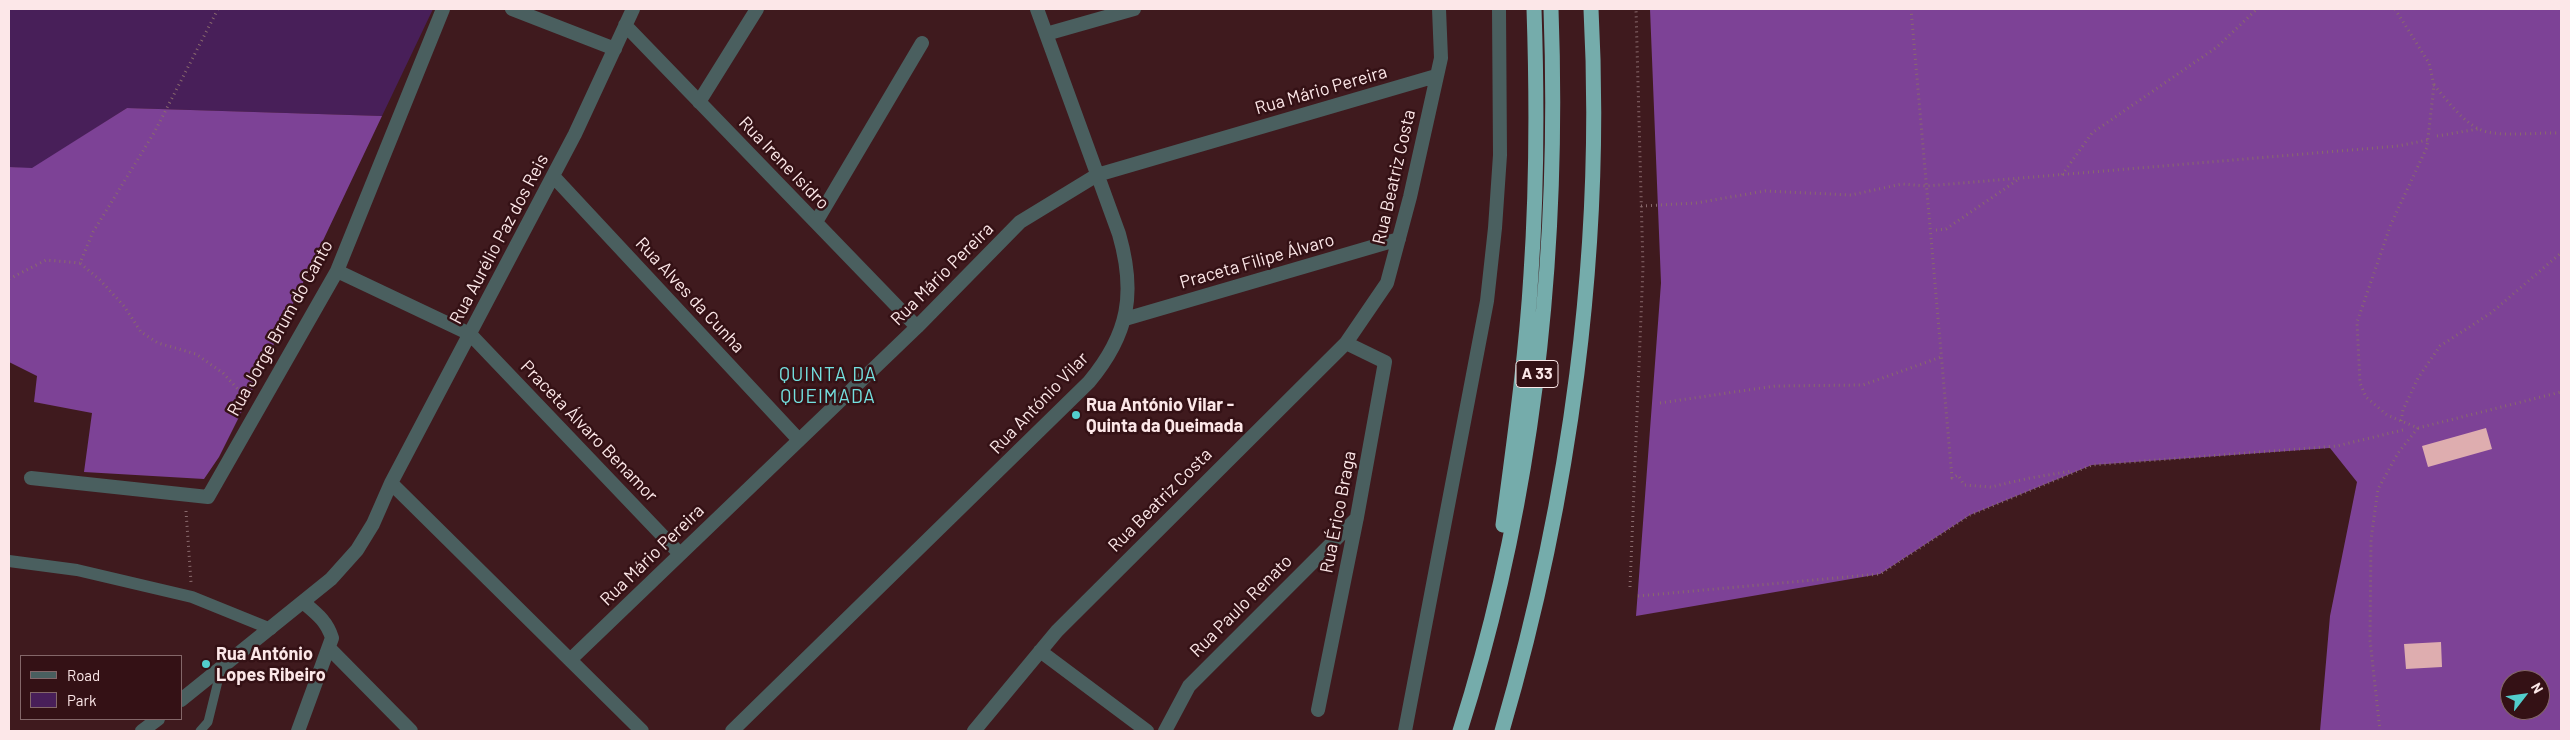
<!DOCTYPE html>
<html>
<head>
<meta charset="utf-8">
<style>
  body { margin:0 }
  #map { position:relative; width:2570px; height:740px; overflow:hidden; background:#3f1a1e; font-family:Barlow,sans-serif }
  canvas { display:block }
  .frame { position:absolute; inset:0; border:10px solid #fce7e8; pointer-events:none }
  .legend { position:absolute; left:20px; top:655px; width:162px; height:65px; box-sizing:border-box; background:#341115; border:1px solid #846769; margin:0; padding:6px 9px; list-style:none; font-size:15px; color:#fce7e8 }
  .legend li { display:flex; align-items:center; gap:10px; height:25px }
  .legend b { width:25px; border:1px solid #846769 }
  .north { position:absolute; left:2500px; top:670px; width:50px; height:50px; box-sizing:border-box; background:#341115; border:1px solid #846769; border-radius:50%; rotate:60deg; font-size:14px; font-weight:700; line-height:20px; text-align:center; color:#fce7e8 }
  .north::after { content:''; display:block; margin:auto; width:18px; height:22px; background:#52cdcc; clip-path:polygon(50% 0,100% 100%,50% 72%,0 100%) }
</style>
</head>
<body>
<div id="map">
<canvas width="2570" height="740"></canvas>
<div class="frame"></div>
<ul class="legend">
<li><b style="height:6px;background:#4a5f5f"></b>Road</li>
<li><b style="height:14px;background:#481f59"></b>Park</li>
</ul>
<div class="north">N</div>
</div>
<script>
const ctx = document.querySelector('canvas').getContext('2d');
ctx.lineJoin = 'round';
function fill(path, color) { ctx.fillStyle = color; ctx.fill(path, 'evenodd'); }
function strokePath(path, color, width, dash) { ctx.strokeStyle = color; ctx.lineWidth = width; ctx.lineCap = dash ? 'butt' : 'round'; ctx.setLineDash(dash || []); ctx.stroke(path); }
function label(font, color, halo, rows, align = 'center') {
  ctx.font = font + ' Barlow,sans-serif'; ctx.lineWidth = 5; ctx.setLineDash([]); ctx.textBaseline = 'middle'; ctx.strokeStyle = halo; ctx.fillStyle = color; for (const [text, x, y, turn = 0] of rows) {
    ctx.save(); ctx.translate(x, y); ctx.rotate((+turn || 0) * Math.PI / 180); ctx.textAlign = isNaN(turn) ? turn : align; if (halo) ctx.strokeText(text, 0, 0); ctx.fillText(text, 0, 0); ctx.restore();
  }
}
fill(new Path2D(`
  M 9,9 L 433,9 L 382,116 L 127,108 L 32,169 L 9,167 Z`), '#481f59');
fill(new Path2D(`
  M 1650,9 L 2561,9 L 2561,731 L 2320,731 L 2330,616 L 2357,482 L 2330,448 L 2092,465 L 1970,515 L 1880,574 L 1636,616 L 1661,283 ZM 2510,680 L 2540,680 L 2540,710 L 2510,710 Z
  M 127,108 L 382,116 L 246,403 L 219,457 L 204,479 L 84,472 L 92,413 L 34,402 L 37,376 L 9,362 L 9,167 L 32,168 Z`), '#7d4296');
fill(new Path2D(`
  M 2486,428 L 2492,449 L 2428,467 L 2422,446 Z
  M 2441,642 L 2442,667 L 2406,669 L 2404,644 Z`), '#deadaf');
strokePath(new Path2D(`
  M 218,9 L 154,133 L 93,232 L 80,263 L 100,280 L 124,306 L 141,332 L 158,343 L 196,354 L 223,373 L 247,399
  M 1911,9 L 1952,478 L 1958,475 L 1964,485 L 1991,487 L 2030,478 L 2072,471
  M 2395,9 L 2429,63 L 2434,85 L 2427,147 L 2391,224 L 2357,322 L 2360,383 L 2366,397 L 2387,415 L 2418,428 L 2561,392
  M 2434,85 C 2447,100 2462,121 2479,129 C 2495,138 2540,132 2561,133
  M 2437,136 L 2478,129
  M 2062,175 L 2092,133 L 2217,47 L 2257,9
  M 1641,206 L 1696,203 L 1765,191 L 1851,195 L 1902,184 L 1927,186 L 2398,146 L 2428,140
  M 1936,230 L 1946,229 L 2019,179
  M 9,279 L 46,260 L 80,263
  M 1660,403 L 1775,386 L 1863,385 L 1941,357
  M 2401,421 L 2403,410 L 2418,378 L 2440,346 L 2491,313 L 2561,253
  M 186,511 L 191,582
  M 1630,587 L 1643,267 L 1636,9
  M 1638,596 L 1880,574 L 1970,515 L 2092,465 L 2337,446 L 2403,430
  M 2380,731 L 2370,640 L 2371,539 L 2378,489 L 2398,453 L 2418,428`), '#896a6d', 3, [1, 4]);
strokePath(new Path2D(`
  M 200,731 L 208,722 L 221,669`), '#4a5f5f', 9);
strokePath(new Path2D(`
  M 9,561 L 77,570 L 192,597 L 271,629`), '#4a5f5f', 12);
strokePath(new Path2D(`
  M 512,9 L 615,49
  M 625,25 L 917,327
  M 1046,34 L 1134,9
  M 699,102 L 757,9
  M 553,176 L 799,440
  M 816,222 L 922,43
  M 337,271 L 470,334 L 680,554
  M 1125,319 L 1399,239
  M 31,478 L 208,497 L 337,271 L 443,9
  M 391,483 L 642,731
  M 329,648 L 411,731
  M 1040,651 L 1147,731
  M 571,659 L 917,327 L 1020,222 L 1097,175 L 1436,76
  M 181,700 L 331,579 L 357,550 L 373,524 L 391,483 L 575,134 L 633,9
  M 1318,710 L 1357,517 L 1385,362 L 1346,343
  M 142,731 L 158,719
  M 298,731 L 332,638 C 327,621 316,613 303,602
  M 732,731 L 1089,382 C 1129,334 1136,293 1119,234 L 1037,9
  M 974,731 L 1057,631 L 1346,343 L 1387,283 L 1410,197 L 1441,58 L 1439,9
  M 1165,731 L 1189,686 L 1357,518`), '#4a5f5f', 14);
strokePath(new Path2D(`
  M 1405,731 L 1487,301 L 1495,228 L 1500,155 L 1499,9`), '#4a5f5f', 14);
strokePath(new Path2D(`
  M 1503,525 C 1514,442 1526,358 1531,274 C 1537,185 1537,97 1534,9
  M 1460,731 C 1534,498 1560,253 1551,9
  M 1502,731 C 1570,498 1604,252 1591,9`), '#75acab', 15);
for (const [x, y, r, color] of [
  [1076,415,5,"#52cdcc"],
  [206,664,5,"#52cdcc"]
]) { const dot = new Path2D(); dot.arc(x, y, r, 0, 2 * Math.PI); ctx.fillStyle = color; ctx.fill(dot); strokePath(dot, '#341115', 2); }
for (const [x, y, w] of [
  [1537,374,42]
]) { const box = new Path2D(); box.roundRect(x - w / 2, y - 13.5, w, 27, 4); ctx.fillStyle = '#341115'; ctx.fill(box); strokePath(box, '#fce7e8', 1); }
label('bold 16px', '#fce7e8', null, [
  ["A 33",1537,374]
]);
label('18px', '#fce7e8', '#341115', [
  ["Rua Mário Pereira",1321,90,-16],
  ["Rua Irene Isidro",784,163,46],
  ["Rua Beatriz Costa",1394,177,-77],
  ["Rua Aurélio Paz dos Reis",499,239,-62],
  ["Praceta Filipe Álvaro",1257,261,-16],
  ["Rua Mário Pereira",942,274,-45],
  ["Rua Alves da Cunha",690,295,47],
  ["Rua Jorge Brum do Canto",280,328,-61],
  ["Rua António Vilar",1039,403,-46],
  ["Praceta Álvaro Benamor",589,431,46],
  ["Rua Beatriz Costa",1160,500,-45],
  ["Rua Érico Braga",1338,512,-79],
  ["Rua Mário Pereira",652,555,-44],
  ["Rua Paulo Renato",1241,606,-45]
]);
label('bold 18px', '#fce7e8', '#341115', [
  ["Rua António Vilar -",1086,405],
  ["Quinta da Queimada",1086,426],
  ["Rua António",216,654],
  ["Lopes Ribeiro",216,675]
], 'left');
ctx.letterSpacing = '1px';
label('19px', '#74e1e0', '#341115', [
  ["QUINTA DA",828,375],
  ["QUEIMADA",828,397]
]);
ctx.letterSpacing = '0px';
</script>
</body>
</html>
